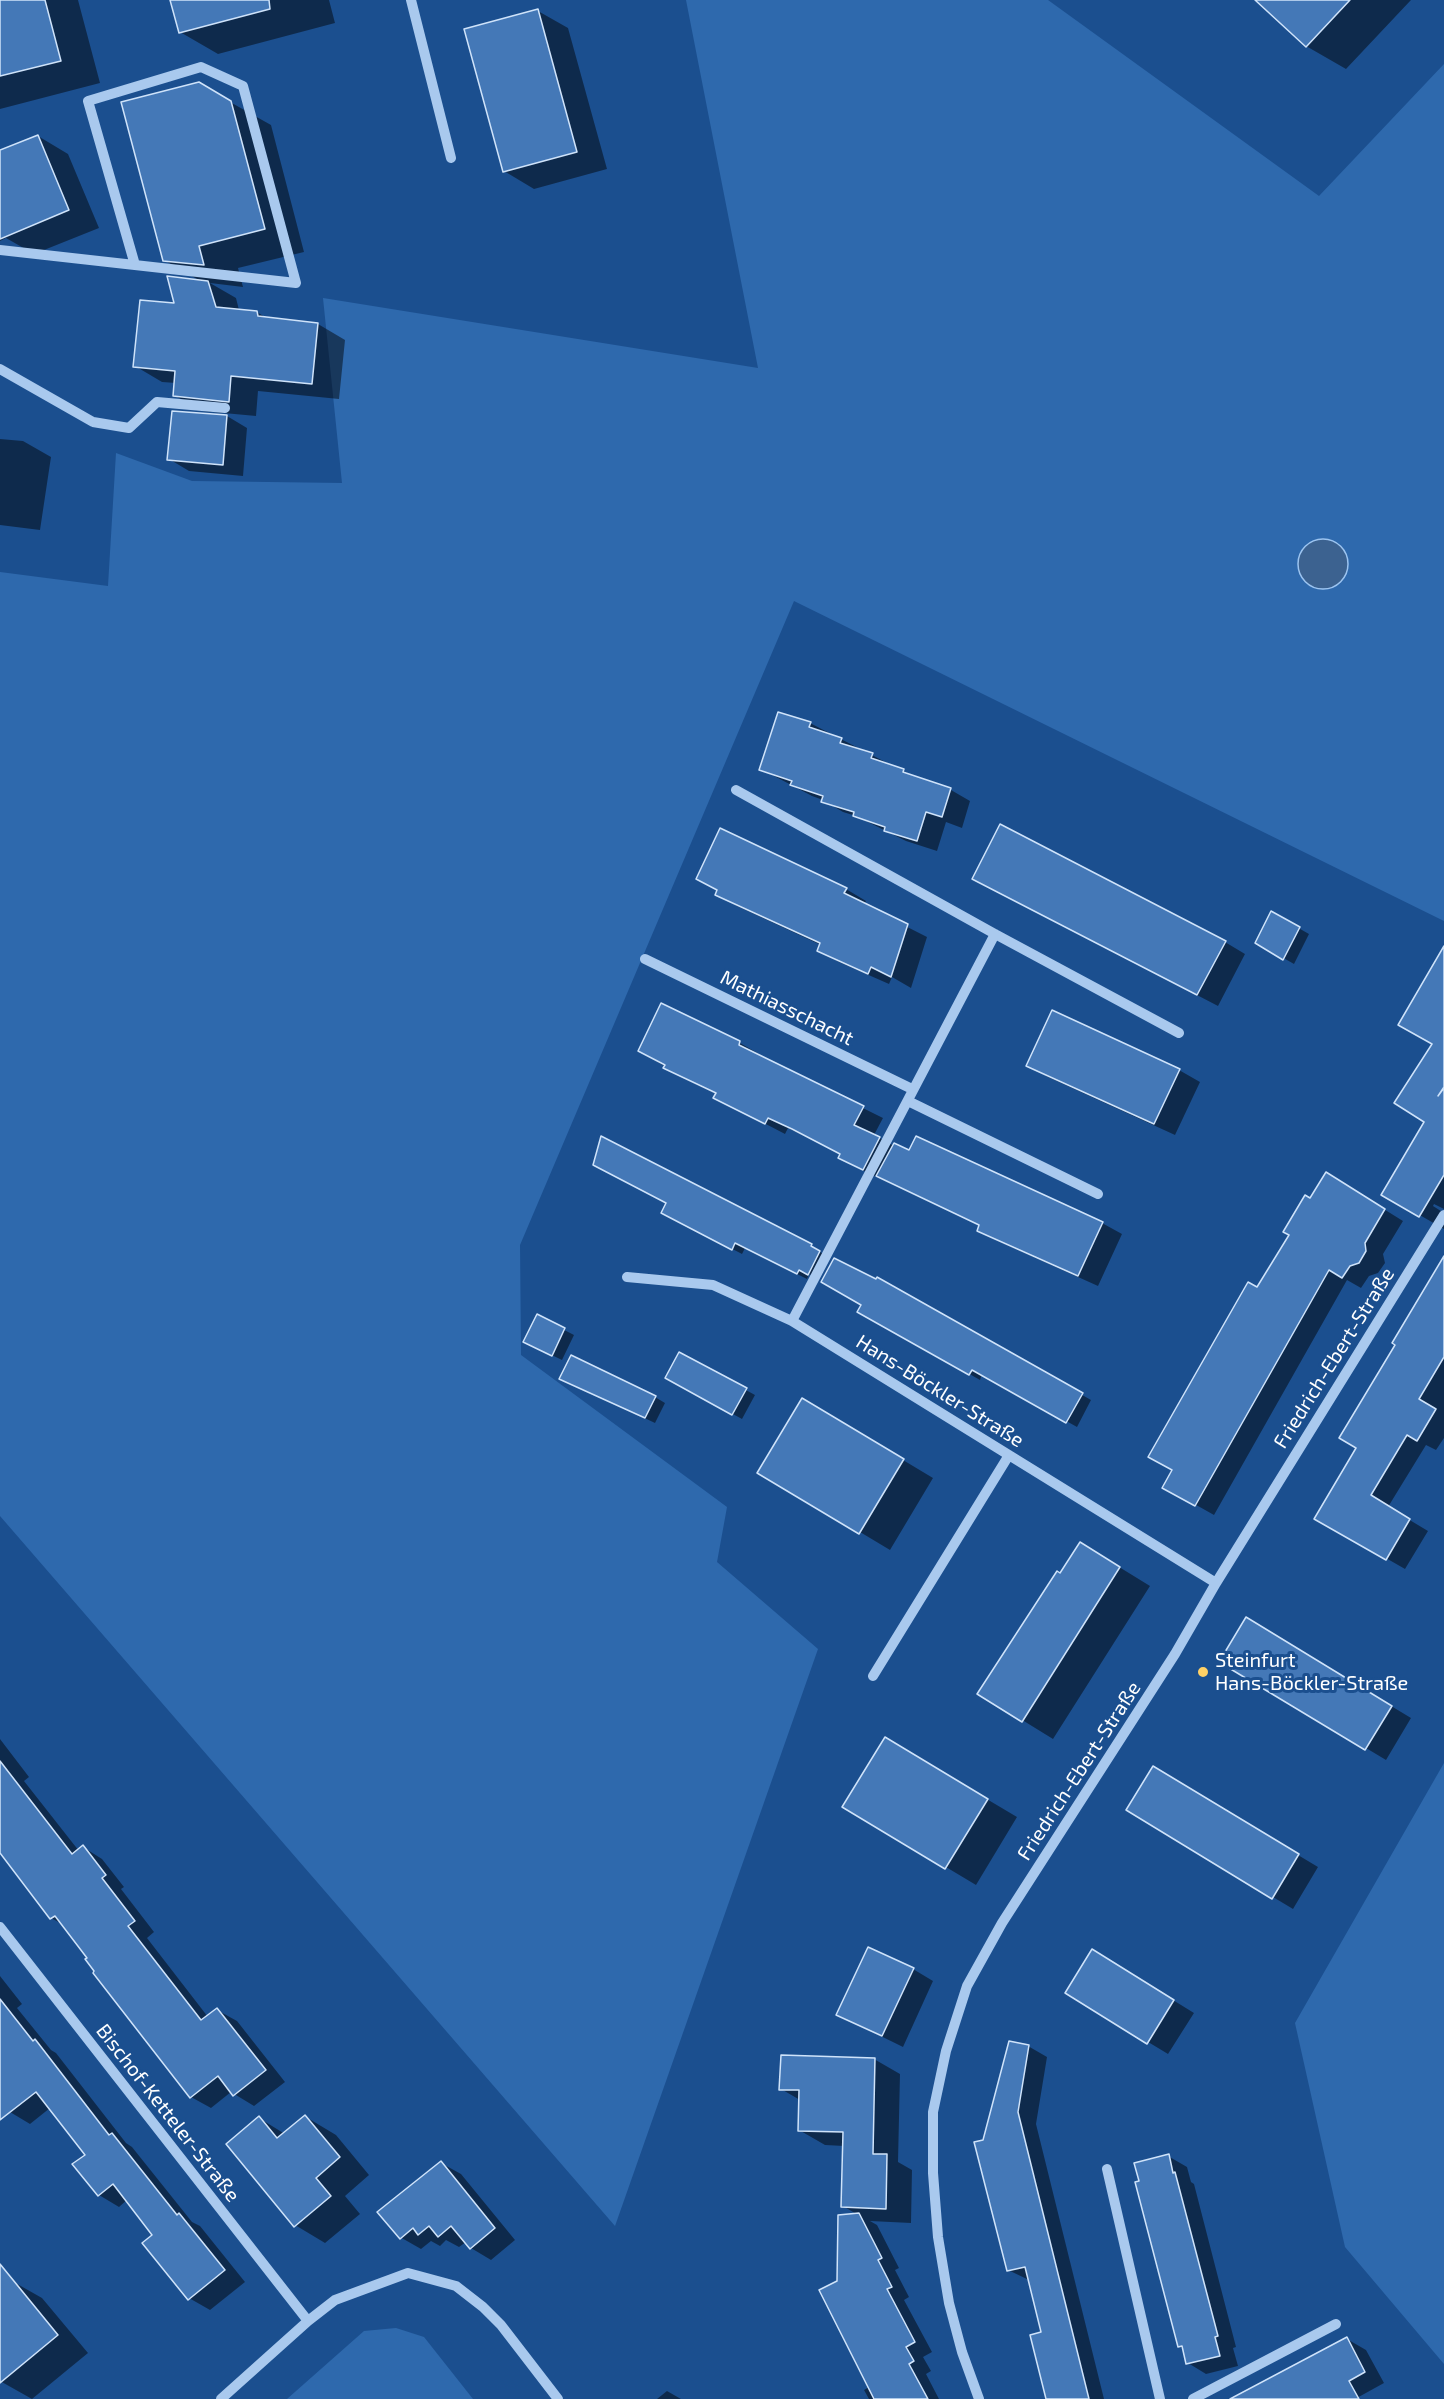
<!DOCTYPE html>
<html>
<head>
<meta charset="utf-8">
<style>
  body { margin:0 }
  canvas { display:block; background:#1b4f8f }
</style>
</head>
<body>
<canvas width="1444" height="2399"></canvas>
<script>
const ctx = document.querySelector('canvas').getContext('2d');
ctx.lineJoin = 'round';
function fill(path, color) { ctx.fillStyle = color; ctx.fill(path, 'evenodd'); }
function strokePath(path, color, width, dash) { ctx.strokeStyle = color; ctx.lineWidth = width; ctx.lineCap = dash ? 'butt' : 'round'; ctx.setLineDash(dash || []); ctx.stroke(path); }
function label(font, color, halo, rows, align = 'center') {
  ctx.font = font + ' "Exo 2",sans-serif'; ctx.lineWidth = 6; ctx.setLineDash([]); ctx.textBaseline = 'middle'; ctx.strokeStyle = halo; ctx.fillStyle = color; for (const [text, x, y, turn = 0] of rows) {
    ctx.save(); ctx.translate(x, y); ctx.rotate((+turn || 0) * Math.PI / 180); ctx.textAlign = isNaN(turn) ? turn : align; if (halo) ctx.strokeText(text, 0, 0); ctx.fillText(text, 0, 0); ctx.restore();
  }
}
fill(new Path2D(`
  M 686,0 L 1048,0 L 1319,196 L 1444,64 L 1444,921 L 794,601 L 520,1245 L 521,1355 L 727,1507 L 717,1562 L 818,1649 L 615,2226 L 0,1516 L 0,572 L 108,586 L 116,453 L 192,481 L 342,483 L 323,298 L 758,368 Z
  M 1444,1763 L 1444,2364 L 1345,2247 L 1295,2023 Z
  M 396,2328 L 424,2337 L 473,2399 L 287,2399 L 364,2331 Z`), '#2e69ad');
const water = new Path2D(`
  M1298 564a25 25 0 1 1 50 0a25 25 0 1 1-50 0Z`);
fill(water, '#3c6290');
strokePath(water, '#9cc4f0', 1.5);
fill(new Path2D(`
  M 0,0 L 78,0 L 100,83 L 0,109 Z
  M 172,0 L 329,0 L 335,23 L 218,54 L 180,32 Z
  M 1257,0 L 1411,0 L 1346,69 L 1306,46 Z
  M 538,11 L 568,28 L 607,169 L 534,189 L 504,171 Z
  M 198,84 L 271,125 L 304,252 L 238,268 L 243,287 L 210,283 L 236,298 L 239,310 L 257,312 L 268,319 L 318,324 L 345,340 L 339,399 L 258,391 L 256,416 L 202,411 L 174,395 L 176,383 L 162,382 L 135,366 L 176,304 L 202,282 L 164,260 Z
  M 38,136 L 68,154 L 99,228 L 34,254 L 6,238 L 0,241 L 0,152 Z
  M 173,412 L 227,416 L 247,428 L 243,476 L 189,471 L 169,459 Z
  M 0,439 L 23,441 L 51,457 L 40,530 L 0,525 Z
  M 810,723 L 893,766 L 920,779 L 951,790 L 970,801 L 962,828 L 946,822 L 937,851 L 906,841 L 856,816 L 843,812 L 823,800 L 812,796 L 761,769 Z
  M 846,889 L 866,901 L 864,905 L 927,937 L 911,988 L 892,977 L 889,984 L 839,962 L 819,951 L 821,945 L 737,906 L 717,895 Z
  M 995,890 L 1225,942 L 1245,954 L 1218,1006 Z
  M 1272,913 L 1309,934 L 1294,964 L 1257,943 Z
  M 1444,965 L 1444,1209 L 1434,1204 L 1433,1206 L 1444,1213 L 1444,1229 L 1383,1194 L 1426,1121 Z
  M 662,1005 L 740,1043 L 759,1054 L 758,1056 L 883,1118 L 874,1135 L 894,1146 L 1102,1223 L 1122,1234 L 1098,1286 L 998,1241 L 979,1230 L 981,1226 L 860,1169 L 840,1158 L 841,1154 L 788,1128 L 785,1134 L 735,1108 L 717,1094 L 685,1079 L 640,1051 Z
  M 1052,1012 L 1179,1070 L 1200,1082 L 1175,1135 L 1048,1077 L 1028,1065 Z
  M 602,1138 L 821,1251 L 820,1252 L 829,1257 L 818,1279 L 809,1274 L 807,1279 L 745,1248 L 742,1254 L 673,1218 L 668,1203 Z
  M 1345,1185 L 1403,1221 L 1383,1254 L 1385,1263 L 1378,1273 L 1369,1276 L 1361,1288 L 1347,1280 L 1214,1515 L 1164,1487 L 1257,1289 L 1310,1200 Z
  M 1444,1259 L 1444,1438 L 1436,1450 L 1426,1445 L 1388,1507 L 1428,1531 L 1405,1569 L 1316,1518 L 1358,1447 L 1397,1345 Z
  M 877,1279 L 1091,1400 L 1077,1427 L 982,1374 L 980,1380 L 859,1311 Z
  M 537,1316 L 574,1335 L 562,1360 L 535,1347 Z
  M 680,1354 L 755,1395 L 742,1419 L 667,1378 Z
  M 570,1383 L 655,1397 L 665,1403 L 655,1423 Z
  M 833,1418 L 933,1478 L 890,1550 L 760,1472 Z
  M 1111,1562 L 1150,1586 L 1053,1739 L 980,1694 L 1061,1575 Z
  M 1267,1631 L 1411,1718 L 1386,1760 L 1221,1661 Z
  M 0,1739 L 29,1777 L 24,1781 L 79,1851 L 83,1847 L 102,1859 L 124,1887 L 121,1889 L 154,1932 L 147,1938 L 208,2017 L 217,2010 L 237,2021 L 285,2082 L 254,2106 L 231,2092 L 211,2108 L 191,2097 L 64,1925 L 51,1918 L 0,1850 Z
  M 916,1757 L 1017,1817 L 976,1885 L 844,1806 Z
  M 1173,1780 L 1318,1867 L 1293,1909 L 1273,1897 Z
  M 1113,1963 L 1194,2013 L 1168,2054 L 1067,1993 Z
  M 913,1969 L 933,1981 L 903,2047 L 838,2015 Z
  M 0,1976 L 22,2004 L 17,2008 L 51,2050 L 56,2053 L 126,2143 L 132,2147 L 192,2222 L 200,2226 L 245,2282 L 210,2310 L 189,2298 L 155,2235 L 127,2200 L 119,2207 L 99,2195 L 87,2155 L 50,2108 L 30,2124 L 10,2112 L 0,2099 Z
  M 1028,2046 L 1047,2057 L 1036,2124 L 1104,2399 L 1047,2399 L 1042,2333 L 1029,2280 L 1008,2270 L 985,2141 Z
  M 874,2059 L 900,2074 L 898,2162 L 912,2170 L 911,2223 L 870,2221 L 877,2225 L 899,2268 L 895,2270 L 909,2297 L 904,2300 L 932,2352 L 923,2357 L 931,2371 L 926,2374 L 939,2399 L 869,2399 L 864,2390 L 869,2387 L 838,2282 L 858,2215 L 843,2206 L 844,2146 L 825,2145 L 799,2130 L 800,2100 L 781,2089 Z
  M 306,2117 L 336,2135 L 369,2175 L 345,2196 L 360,2214 L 325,2243 L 295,2225 L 259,2118 L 285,2134 Z
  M 1168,2156 L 1187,2167 L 1191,2182 L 1194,2184 L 1236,2347 L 1233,2348 L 1238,2366 L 1206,2374 L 1188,2363 L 1184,2349 L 1179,2346 Z
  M 441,2163 L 461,2174 L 515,2240 L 491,2260 L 471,2248 L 466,2242 L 459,2247 L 446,2240 L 440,2246 L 431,2241 L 421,2249 L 400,2237 Z
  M 12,2281 L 42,2298 L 88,2353 L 32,2399 L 0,2381 L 0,2290 Z
  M 1347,2339 L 1366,2350 L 1384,2383 L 1355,2399 L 1234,2399 Z
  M 667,2391 L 681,2399 L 657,2399 Z`), '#0007');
const building = new Path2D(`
  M 0,0 L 45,0 L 61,61 L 0,76 Z
  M 170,0 L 269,0 L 270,9 L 179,33 Z
  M 1255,0 L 1350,0 L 1306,47 Z
  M 538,9 L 577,152 L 503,172 L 464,29 Z
  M 199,82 L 231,101 L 265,229 L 199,246 L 204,265 L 163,261 L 121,102 Z
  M 38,135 L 69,210 L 0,239 L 0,150 Z
  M 167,276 L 208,281 L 216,307 L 257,311 L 258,316 L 318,323 L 312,384 L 231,376 L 229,402 L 173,396 L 175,371 L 133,367 L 140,300 L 174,303 Z
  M 172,411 L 227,415 L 223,465 L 167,460 Z
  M 778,712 L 811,722 L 809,727 L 842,738 L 840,743 L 873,753 L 871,758 L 904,769 L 903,772 L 951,788 L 942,817 L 926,812 L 917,841 L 884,831 L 885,827 L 853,816 L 854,812 L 821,802 L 823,796 L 790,785 L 792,781 L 759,770 Z
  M 1000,824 L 1226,941 L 1197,995 L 972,879 Z
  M 720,828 L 847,888 L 844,893 L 908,924 L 891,977 L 871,967 L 868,974 L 817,951 L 820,943 L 715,895 L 717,890 L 696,879 Z
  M 1271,911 L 1300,927 L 1283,960 L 1255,943 Z
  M 1444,946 L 1444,1087 L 1438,1096 L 1444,1088 L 1444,1175 L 1419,1217 L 1381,1195 L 1424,1122 L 1394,1103 L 1432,1044 L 1398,1025 Z
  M 661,1003 L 740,1041 L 739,1045 L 864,1106 L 854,1125 L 880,1137 L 863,1170 L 838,1158 L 840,1154 L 792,1129 L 768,1118 L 765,1124 L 713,1098 L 716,1093 L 663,1068 L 665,1065 L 638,1051 Z
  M 1052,1010 L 1180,1069 L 1154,1124 L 1026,1066 Z
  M 601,1136 L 812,1244 L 811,1246 L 820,1251 L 808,1275 L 799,1270 L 797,1274 L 735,1243 L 732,1250 L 661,1213 L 666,1203 L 593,1165 Z
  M 916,1136 L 1103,1222 L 1078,1276 L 977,1231 L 979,1225 L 876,1176 L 894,1143 L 909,1150 Z
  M 1326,1172 L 1385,1209 L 1365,1243 L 1366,1251 L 1359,1263 L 1350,1266 L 1342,1278 L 1329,1270 L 1195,1506 L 1162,1488 L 1172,1470 L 1148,1457 L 1248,1282 L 1257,1287 L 1289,1235 L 1283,1232 L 1305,1195 L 1310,1198 Z
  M 1444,1256 L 1444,1357 L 1419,1399 L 1436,1409 L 1417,1441 L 1407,1435 L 1371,1495 L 1410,1519 L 1386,1560 L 1314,1519 L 1356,1448 L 1339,1438 L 1395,1345 L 1392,1343 Z
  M 834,1258 L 876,1279 L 877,1277 L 1083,1393 L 1066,1423 L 972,1370 L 969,1375 L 857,1312 L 861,1305 L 821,1282 Z
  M 537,1314 L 565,1328 L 552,1356 L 523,1342 Z
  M 679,1352 L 747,1388 L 732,1415 L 665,1378 Z
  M 571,1355 L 656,1396 L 645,1418 L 559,1379 Z
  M 802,1398 L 904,1459 L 859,1534 L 757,1473 Z
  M 1080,1542 L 1120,1567 L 1022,1722 L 977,1694 L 1057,1571 L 1060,1573 Z
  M 1246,1617 L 1392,1706 L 1365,1750 L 1219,1662 Z
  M 885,1737 L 988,1799 L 945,1869 L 842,1807 Z
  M 0,1761 L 72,1854 L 83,1845 L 106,1875 L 102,1878 L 135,1921 L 128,1926 L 201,2020 L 217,2008 L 266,2070 L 233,2096 L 218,2076 L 190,2098 L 93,1973 L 94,1971 L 85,1959 L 87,1958 L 55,1916 L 50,1919 L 0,1853 Z
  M 1153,1766 L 1299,1854 L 1272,1899 L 1126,1810 Z
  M 868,1947 L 914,1968 L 882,2036 L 836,2015 Z
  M 1092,1949 L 1174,2000 L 1147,2044 L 1065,1993 Z
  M 0,1999 L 33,2041 L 35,2039 L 109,2135 L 112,2133 L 177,2215 L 179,2213 L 225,2270 L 188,2300 L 142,2243 L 152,2235 L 113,2184 L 98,2196 L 72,2164 L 85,2155 L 36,2092 L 0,2120 Z
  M 1009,2041 L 1029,2045 L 1018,2112 L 1089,2399 L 1046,2399 L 1030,2335 L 1041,2332 L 1025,2267 L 1007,2271 L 974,2142 L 983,2140 Z
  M 781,2055 L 875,2058 L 873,2154 L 887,2154 L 886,2209 L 841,2207 L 843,2132 L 798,2131 L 799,2090 L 779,2090 Z
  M 305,2115 L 340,2157 L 316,2178 L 331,2196 L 294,2227 L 226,2144 L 259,2116 L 277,2138 Z
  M 1169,2154 L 1173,2173 L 1175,2172 L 1218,2336 L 1215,2337 L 1220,2356 L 1186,2364 L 1182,2346 L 1178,2347 L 1135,2182 L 1139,2181 L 1134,2163 Z
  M 441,2161 L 495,2228 L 470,2249 L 451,2226 L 438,2237 L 429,2226 L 418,2235 L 413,2228 L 400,2239 L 377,2212 Z
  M 859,2213 L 882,2258 L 878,2260 L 892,2287 L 887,2289 L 915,2342 L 906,2347 L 914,2361 L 909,2364 L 928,2399 L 874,2399 L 819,2290 L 837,2281 L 838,2215 Z
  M 0,2264 L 58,2335 L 0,2383 Z
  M 1347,2337 L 1365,2372 L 1349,2381 L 1359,2399 L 1230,2399 Z`);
fill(building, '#4478b7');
strokePath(building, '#cfe3fa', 1.5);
strokePath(new Path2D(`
  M 411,0 L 451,158
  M 0,250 L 296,283 L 243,86 L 201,67 L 88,101 L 135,265
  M 0,369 L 93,422 L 129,428 L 157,402 L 225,408
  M 736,790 L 995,934 L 1179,1033
  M 645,959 L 912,1089
  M 908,1101 L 1098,1194
  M 627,1277 L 713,1285 L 792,1321 L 1216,1583
  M 792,1321 L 995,934
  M 873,1676 L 1009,1455
  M 0,1927 L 308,2321
  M 1107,2169 L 1160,2399
  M 221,2399 L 308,2321 L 335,2300 L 408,2273 L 456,2286 L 483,2307 L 501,2325 L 558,2399
  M 979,2399 L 962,2352 L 949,2303 L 938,2237 L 933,2173 L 933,2112 L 946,2051 L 967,1986 L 1002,1923 L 1175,1654 L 1216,1583 L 1444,1215
  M 1193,2399 L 1336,2324`), '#a9c9ee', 10);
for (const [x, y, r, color] of [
  [1203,1672,6,"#ffd166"]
]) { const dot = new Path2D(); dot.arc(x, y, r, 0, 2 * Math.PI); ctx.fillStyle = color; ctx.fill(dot); strokePath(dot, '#1b4f8f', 2); }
label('20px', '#fff', '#1b4f8f', [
  ["Mathiasschacht",787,1008,26],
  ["Friedrich-Ebert-Straße",1334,1358,-58],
  ["Hans-Böckler-Straße",940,1391,32],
  ["Friedrich-Ebert-Straße",1079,1771,-57],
  ["Bischof-Ketteler-Straße",168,2113,52]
]);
label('20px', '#fff', '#1b4f8f', [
  ["Steinfurt",1215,1660],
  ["Hans-Böckler-Straße",1215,1683]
], 'left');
</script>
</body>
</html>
